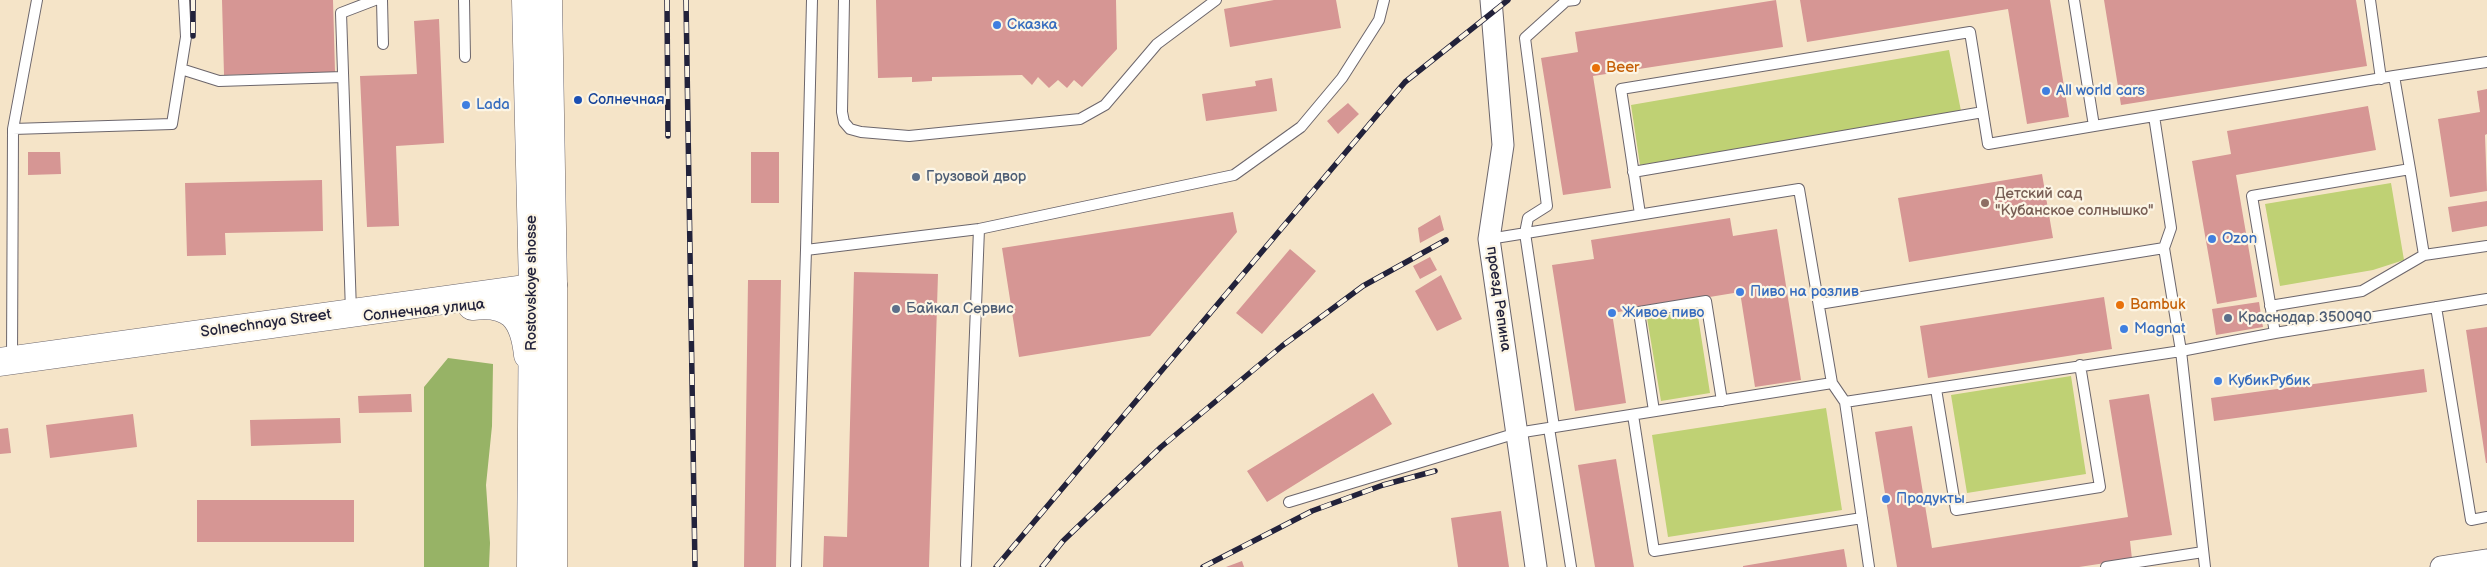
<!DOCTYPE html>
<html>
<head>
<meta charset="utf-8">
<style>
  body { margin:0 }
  canvas { display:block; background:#f5e4c8 }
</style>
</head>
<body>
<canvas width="2487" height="567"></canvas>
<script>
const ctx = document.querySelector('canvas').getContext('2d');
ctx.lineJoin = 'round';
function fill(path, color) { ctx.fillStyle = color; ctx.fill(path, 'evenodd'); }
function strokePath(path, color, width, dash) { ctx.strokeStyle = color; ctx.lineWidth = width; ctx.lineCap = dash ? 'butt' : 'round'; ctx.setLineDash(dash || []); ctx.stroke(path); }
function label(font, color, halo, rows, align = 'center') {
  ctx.font = font + ' "Balsamiq Sans",sans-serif'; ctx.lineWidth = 4.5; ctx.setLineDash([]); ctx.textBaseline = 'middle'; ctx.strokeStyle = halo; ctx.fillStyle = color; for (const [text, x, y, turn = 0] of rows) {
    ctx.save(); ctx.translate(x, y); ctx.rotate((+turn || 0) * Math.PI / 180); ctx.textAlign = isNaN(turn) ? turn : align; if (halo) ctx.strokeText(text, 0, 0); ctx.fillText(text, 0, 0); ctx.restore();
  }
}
fill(new Path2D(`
  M 1949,50 L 1961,111 L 1640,165 L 1631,105 Z
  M 2391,183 L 2404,260 L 2373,270 L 2280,286 L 2265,204 Z
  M 1697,310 L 1710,393 L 1661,401 L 1647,318 Z
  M 2071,376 L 2086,474 L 1967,493 L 1951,395 Z
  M 1826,408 L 1842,510 L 1668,537 L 1652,435 Z`), '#bfd174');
fill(new Path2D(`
  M 448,358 L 493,364 L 492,426 L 486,485 L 490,543 L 489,567 L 424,567 L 424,387 Z`), '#97b366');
fill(new Path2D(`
  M 222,0 L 333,0 L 335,72 L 224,75 Z
  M 876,0 L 1116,0 L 1117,49 L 1082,87 L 1074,80 L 1067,88 L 1058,80 L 1049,88 L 1038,77 L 1032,85 L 1022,75 L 932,77 L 932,81 L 912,82 L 912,77 L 878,78 Z
  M 1274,0 L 1336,0 L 1341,28 L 1230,47 L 1224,9 Z
  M 1776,0 L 1783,47 L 1593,76 L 1611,188 L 1563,195 L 1541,58 L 1578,52 L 1575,32 Z
  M 1800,0 L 2050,0 L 2069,117 L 2027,124 L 2008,9 L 1807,42 Z
  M 2104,0 L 2356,0 L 2367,66 L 2121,105 Z
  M 439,19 L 444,143 L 396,146 L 399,226 L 367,227 L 360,76 L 417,74 L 414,21 Z
  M 1272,78 L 1277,111 L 1206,121 L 1202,94 L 1256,86 L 1255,81 Z
  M 2487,89 L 2487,134 L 2485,135 L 2487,191 L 2450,197 L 2438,119 L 2480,112 L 2477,91 Z
  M 1348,103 L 1359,114 L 1338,134 L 1327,121 Z
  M 2368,106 L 2376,150 L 2236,175 L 2257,297 L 2217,304 L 2192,161 L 2231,154 L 2227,131 Z
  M 28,152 L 60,152 L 61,174 L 28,175 Z
  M 751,152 L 779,152 L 779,203 L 751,203 Z
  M 2042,174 L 2053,238 L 1909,262 L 1898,198 Z
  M 322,180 L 323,231 L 225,233 L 226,255 L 187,256 L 185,183 Z
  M 2487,201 L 2487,226 L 2452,232 L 2448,207 Z
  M 1233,212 L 1237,232 L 1150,336 L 1019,357 L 1002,248 Z
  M 1440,215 L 1444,230 L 1420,243 L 1418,228 Z
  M 1730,218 L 1733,236 L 1777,229 L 1801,380 L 1755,387 L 1740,292 L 1612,313 L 1626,403 L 1575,411 L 1552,265 L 1594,259 L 1591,240 Z
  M 1290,249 L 1316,271 L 1262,334 L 1236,313 Z
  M 1430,257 L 1437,270 L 1420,279 L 1413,266 Z
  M 854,272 L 938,274 L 929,567 L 823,567 L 824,536 L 847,537 Z
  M 1441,275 L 1462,319 L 1437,331 L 1415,291 Z
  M 748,280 L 781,280 L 776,567 L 744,567 Z
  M 2104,297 L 2112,349 L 1928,378 L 1920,326 Z
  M 2259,302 L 2263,327 L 2216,335 L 2212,309 Z
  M 2487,327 L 2487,463 L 2486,463 L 2466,330 Z
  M 2424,369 L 2427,392 L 2214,421 L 2211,398 Z
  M 1373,393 L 1392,424 L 1267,502 L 1247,471 Z
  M 411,394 L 412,412 L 359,413 L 358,396 Z
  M 2149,394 L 2172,535 L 2130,541 L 2132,559 L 2079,567 L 1897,567 L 1875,432 L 1912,426 L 1932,548 L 2128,517 L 2109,400 Z
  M 133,414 L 137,447 L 50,458 L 46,425 Z
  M 340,418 L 341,443 L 251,446 L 250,420 Z
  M 8,428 L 11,453 L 0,454 L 0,429 Z
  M 1616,459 L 1634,567 L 1595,567 L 1578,465 Z
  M 197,500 L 354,500 L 354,542 L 197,542 Z
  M 1501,511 L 1509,567 L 1458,567 L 1451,518 Z
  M 1844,549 L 1847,567 L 1743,567 L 1743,566 Z
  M 1242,561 L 1244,567 L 1226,567 Z`), '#d69694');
const lane = new Path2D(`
  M 382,0 L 383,44
  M 464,0 L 465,57
  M 812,0 L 806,250 L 979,229 L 1234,175 L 1301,127 L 1342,78 L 1379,20 L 1384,0
  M 844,0 L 842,112 L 844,122 L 850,129 L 861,132 L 909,136 L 1080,119 L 1105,105 L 1157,44 L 1216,0
  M 2370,0 L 2381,79
  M 181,69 L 219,81 L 343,77
  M 2394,76 L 2487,62
  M 2094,126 L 2154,116
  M 13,129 L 172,124 L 186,37 L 184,0
  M 1633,172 L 1983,112
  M 1640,214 L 1621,89 L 1970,32 L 1988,144 L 2094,126 L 2074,0
  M 1489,239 L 1799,189 L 1832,383 L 1845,402 L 1869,567
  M 1819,304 L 2164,248
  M 2270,306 L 2362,291 L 2424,255 L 2487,246
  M 2436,307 L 2471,520 L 2487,517
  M 351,311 L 341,13 L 375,0
  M 2275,333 L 2252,196 L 2410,169 L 2424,255
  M 12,360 L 13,129 L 37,0
  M 1936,389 L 1956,510 L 2100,487 L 2080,365
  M 1845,402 L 2181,351 L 2275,333 L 2487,299
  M 1654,411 L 1639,312 L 1706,301 L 1722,401
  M 1633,415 L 1654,551 L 1862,518
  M 1554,427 L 1525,233 L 1528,218 L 1547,206 L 1525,38 L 1566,1 L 1575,0
  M 1549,428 L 1571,567
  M 1289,502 L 1517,433 L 1832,383
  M 966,565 L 979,229
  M 796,567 L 806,250
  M 2106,567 L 2203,552
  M 2205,567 L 2181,351 L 2164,248 L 2171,228 L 2154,116 L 2394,76 L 2410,169`);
const street = new Path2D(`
  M 1491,0 L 1503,145 L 1489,239 L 1536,567
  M 2441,567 L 2487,560`);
const secondary = new Path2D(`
  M 472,306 C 511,301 524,318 528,355
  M 0,362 L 553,285`);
const primary = new Path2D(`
  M 526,0 L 533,288 L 531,567
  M 548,0 L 553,285 L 553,567`);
strokePath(lane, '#6c666c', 12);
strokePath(street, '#6c666c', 23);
strokePath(secondary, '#6c666c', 29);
strokePath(primary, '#6c666c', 29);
strokePath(lane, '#fff', 10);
strokePath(street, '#fff', 21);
strokePath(secondary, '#fff', 28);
strokePath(primary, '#fff', 28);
const rail = new Path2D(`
  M 193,0 L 193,36
  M 667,0 L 668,136
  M 686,0 L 695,567
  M 996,567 L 1405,82 L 1508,0
  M 1042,567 L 1063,541 L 1161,447 L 1282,346 L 1363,286 L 1446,240
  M 1203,567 L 1312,511 L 1383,485 L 1435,471`);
strokePath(rail, '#22223b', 5.5);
strokePath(rail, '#fcf5e5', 4, [11]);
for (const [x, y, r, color] of [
  [997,25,5,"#3f7fe0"],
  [1596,68,5,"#e8710a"],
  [2046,91,5,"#3f7fe0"],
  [578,100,5,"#1a4fb4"],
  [466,105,5,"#3f7fe0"],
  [916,177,5,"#5c6f8a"],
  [1985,203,5,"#8d6e63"],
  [2212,239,5,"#3f7fe0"],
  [1740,292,5,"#3f7fe0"],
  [2120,305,5,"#e8710a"],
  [896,309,5,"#5c6f8a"],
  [1612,313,5,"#3f7fe0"],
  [2228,318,5,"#5c6f8a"],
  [2124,329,5,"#3f7fe0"],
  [2218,381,5,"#3f7fe0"],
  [1886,499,5,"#3f7fe0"]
]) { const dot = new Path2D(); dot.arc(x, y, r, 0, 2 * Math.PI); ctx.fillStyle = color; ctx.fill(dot); strokePath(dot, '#fcf5e5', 2); }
label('15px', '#366cbe', '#fcf5e5', [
  ["Сказка",1007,25],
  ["All world cars",2056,91],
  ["Lada",476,105],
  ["Ozon",2222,239],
  ["Пиво на розлив",1750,292],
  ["Живое пиво",1622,313],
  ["Magnat",2134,329],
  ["КубикРубик",2228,381],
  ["Продукты",1896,499]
], 'left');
label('15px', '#c56008', '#fcf5e5', [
  ["Beer",1606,68],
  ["Bambuk",2130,305]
], 'left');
label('15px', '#164399', '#fcf5e5', [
  ["Солнечная",588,100]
], 'left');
label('15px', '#4e5e75', '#fcf5e5', [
  ["Грузовой двор",926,177],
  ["Байкал Сервис",906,309],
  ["Краснодар 350090",2238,318]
], 'left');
label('15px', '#785e54', '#fcf5e5', [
  ["Детский сад",1995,194],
  ["\"Кубанское солнышко\"",1995,211]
], 'left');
label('15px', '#22223b', '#fcf5e5', [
  ["Rostovskoye shosse",532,283,-90],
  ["проезд Репина",1498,299,82],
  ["Солнечная улица",424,311,-6],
  ["Solnechnaya Street",266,324,-8]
]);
</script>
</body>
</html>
